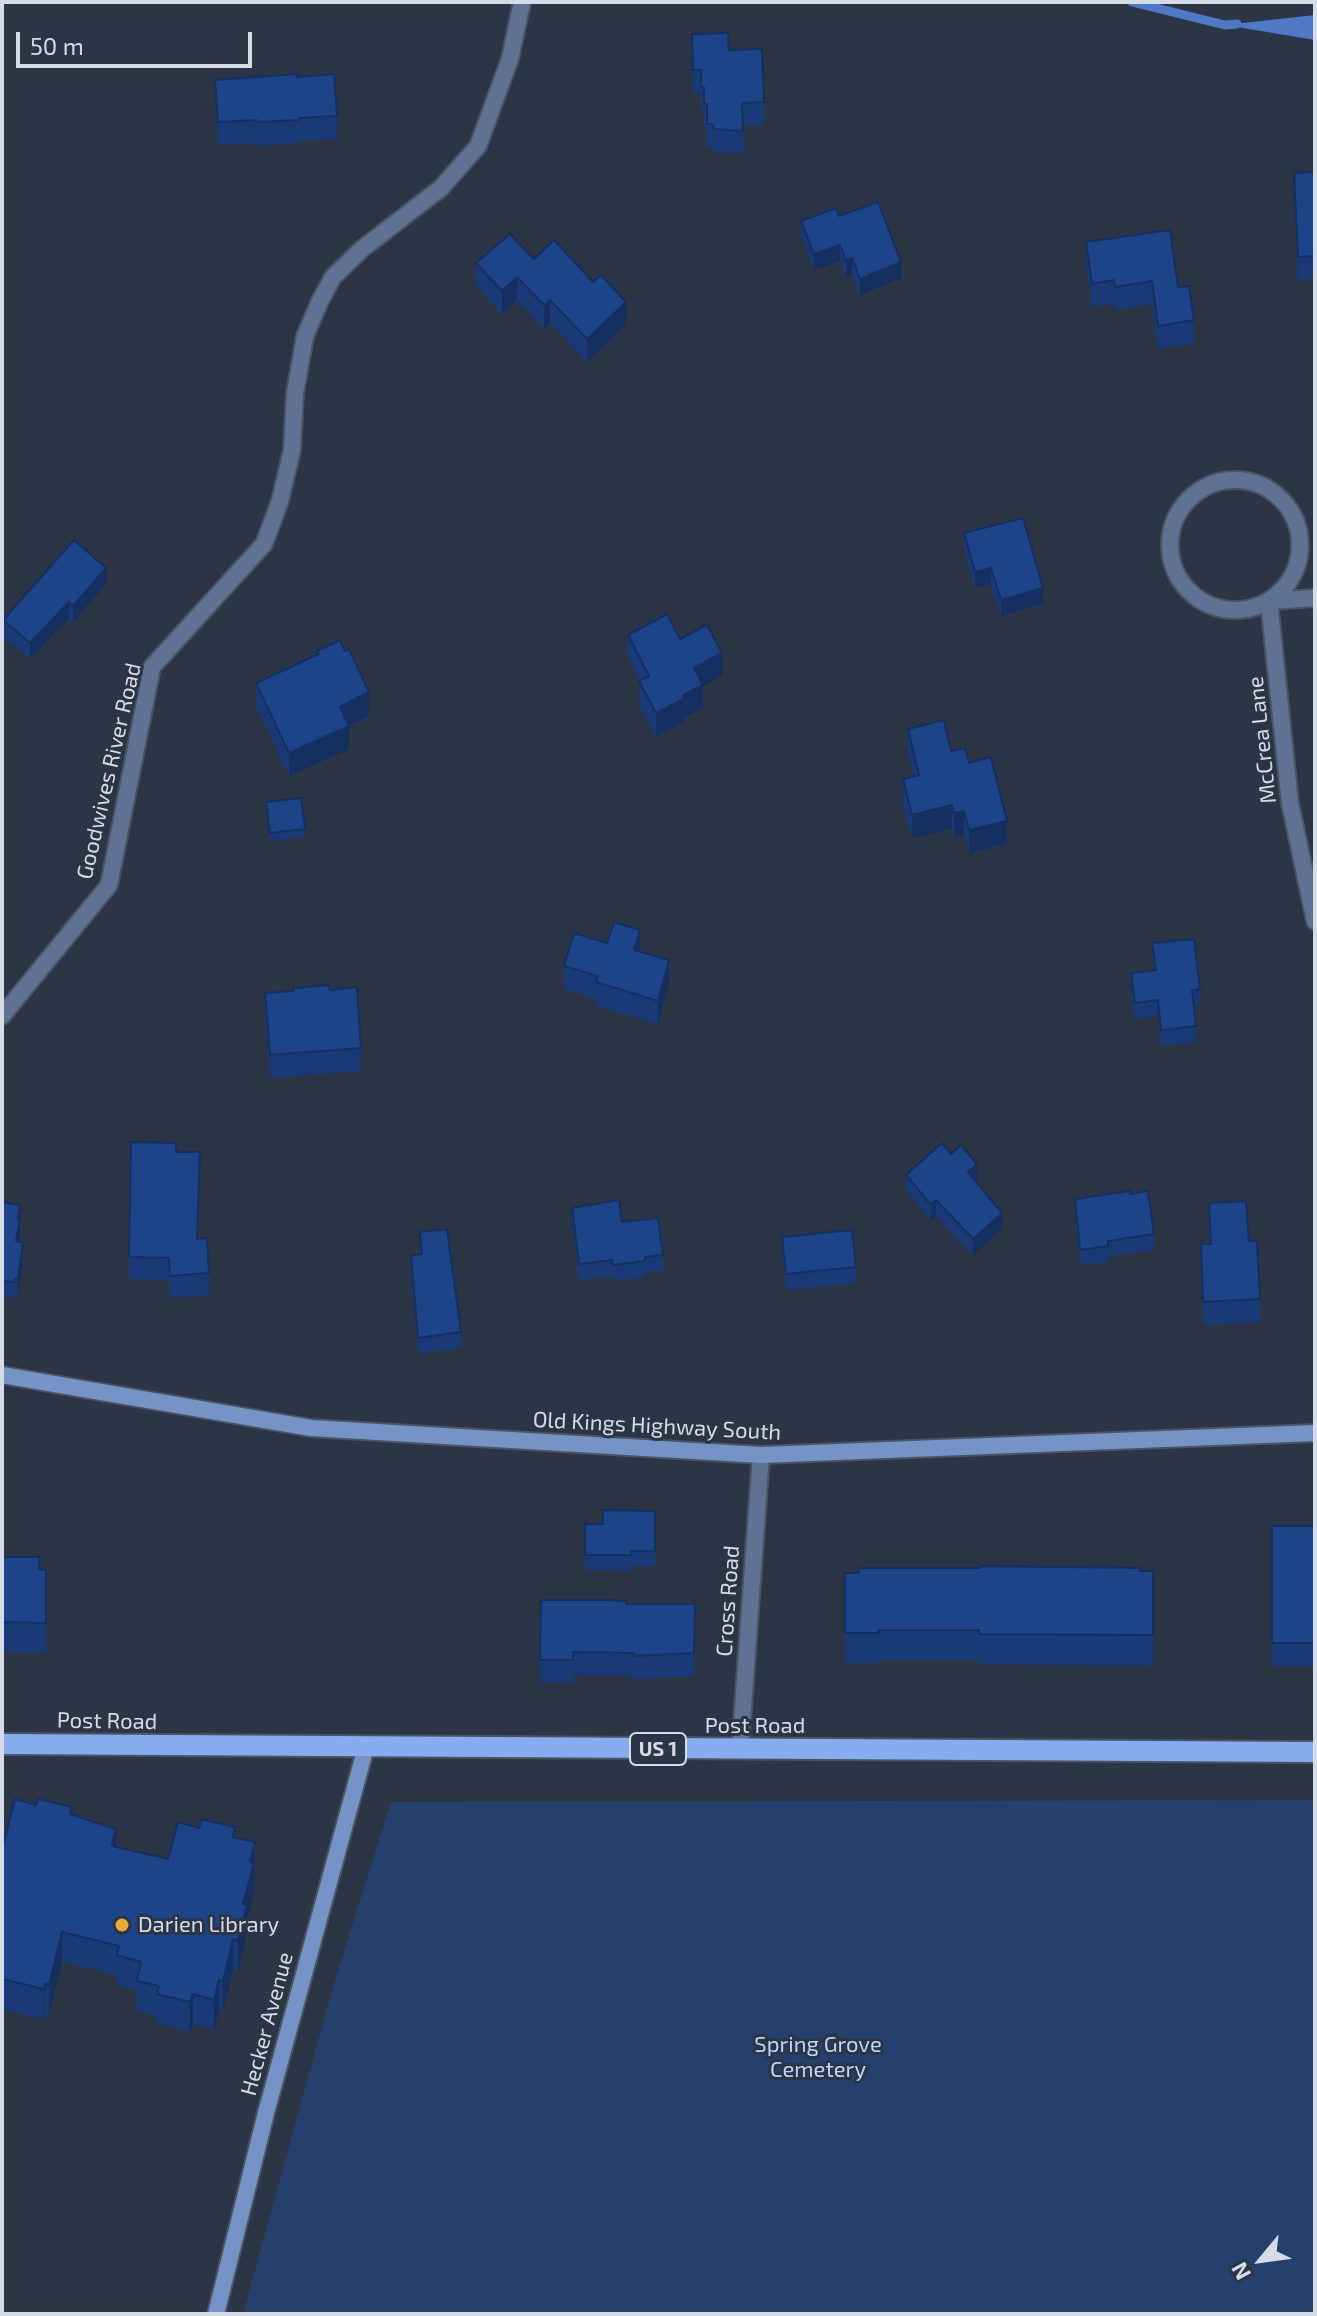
<!DOCTYPE html>
<html>
<head>
<meta charset="utf-8">
<style>
  body { margin:0 }
  #map { position:relative; width:1317px; height:2316px; overflow:hidden; background:#2b3545; font-family:"Exo 2",sans-serif }
  canvas { display:block }
  .frame { position:absolute; inset:0; border:4px solid #d6dce7; pointer-events:none }
  .north { position:absolute; left:1221px; top:2220px; width:80px; height:80px; -webkit-text-stroke:6px #2b3545; paint-order:stroke; rotate:241deg; font-size:22px; font-weight:700; line-height:32px; text-align:center; color:#d6dce7 }
  .north::after { content:''; display:block; margin:auto; width:28px; height:36px; background:#d6dce7; clip-path:polygon(50% 0,100% 100%,50% 72%,0 100%) }
  .scale { position:absolute; left:16px; top:32px; width:236px; height:36px; box-sizing:border-box; border:4px solid #d6dce7; border-top:0; padding-left:10px; font-size:24px; line-height:28px; white-space:nowrap; color:#d6dce7; -webkit-text-stroke:6px #2b3545; paint-order:stroke }
</style>
</head>
<body>
<div id="map">
<canvas width="1317" height="2316"></canvas>
<div class="frame"></div>
<div class="north">N</div>
<div class="scale">50 m</div>
</div>
<script>
const ctx = document.querySelector('canvas').getContext('2d');
ctx.lineJoin = 'round';
function fill(path, color) { ctx.fillStyle = color; ctx.fill(path, 'evenodd'); }
function strokePath(path, color, width, dash) { ctx.strokeStyle = color; ctx.lineWidth = width; ctx.lineCap = dash ? 'butt' : 'round'; ctx.setLineDash(dash || []); ctx.stroke(path); }
function label(font, color, halo, rows, align = 'center') {
  ctx.font = font + ' "Exo 2",sans-serif'; ctx.lineWidth = 6; ctx.setLineDash([]); ctx.textBaseline = 'middle'; ctx.strokeStyle = halo; ctx.fillStyle = color; for (const [text, x, y, turn = 0] of rows) {
    ctx.save(); ctx.translate(x, y); ctx.rotate((+turn || 0) * Math.PI / 180); ctx.textAlign = isNaN(turn) ? turn : align; if (halo) ctx.strokeText(text, 0, 0); ctx.fillText(text, 0, 0); ctx.restore();
  }
}
fill(new Path2D(`
  M 1315,1800 L 1315,2314 L 243,2314 L 333,1987 L 391,1802 Z`), '#26406d');
fill(new Path2D(`
  M 1315,15 L 1315,40 L 1225,25 Z`), '#4f79c4');
strokePath(new Path2D(`
  M 1132,2 L 1225,25 L 1237,24`), '#4f79c4', 9);
const street = new Path2D(`
  M1170 545a65 65 0 1 1 130 0a65 65 0 1 1-130 0Z
  M 1315,598 L 1269,601 L 1290,803 L 1315,921
  M 2,1016 L 109,885 L 152,667 L 264,544 L 280,501 L 292,450 L 295,393 L 305,336 L 320,301 L 333,277 L 362,249 L 441,188 L 478,146 L 510,59 L 522,2
  M 740,1750 L 761,1455`);
const secondary = new Path2D(`
  M 2,1375 L 311,1428 L 761,1455 L 1315,1433
  M 216,2314 L 266,2113 L 366,1747`);
const primary = new Path2D(`
  M 2,1744 L 1315,1752`);
strokePath(street, '#4a5362', 20);
strokePath(secondary, '#4a5362', 20);
strokePath(primary, '#4a5362', 24);
strokePath(street, '#5f7293', 16);
strokePath(secondary, '#7693c8', 16);
strokePath(primary, '#87adf0', 20);
fill(new Path2D(`
  M 692,34 L 729,50 L 764,102 L 764,125 L 743,126 L 743,154 L 714,152 L 713,147 L 707,147 L 707,127 L 704,127 L 704,110 L 701,110 L 701,93 L 693,93 Z
  M 297,77 L 337,116 L 337,139 L 299,141 L 299,143 L 257,146 L 257,143 L 218,145 L 215,80 Z
  M 1315,172 L 1315,279 L 1298,280 L 1294,196 L 1294,173 Z
  M 839,216 L 901,278 L 860,295 L 852,274 L 846,277 L 840,261 L 814,270 L 801,236 L 801,221 Z
  M 1086,242 L 1178,287 L 1194,320 L 1194,344 L 1158,349 L 1152,304 L 1115,310 L 1114,304 L 1092,307 L 1086,265 Z
  M 534,259 L 626,325 L 587,362 L 550,323 L 544,329 L 517,300 L 502,314 L 476,286 L 476,263 Z
  M 964,533 L 1043,604 L 1001,616 L 991,584 L 975,588 L 964,549 Z
  M 106,584 L 73,622 L 69,618 L 30,659 L 3,636 L 3,620 Z
  M 628,635 L 680,639 L 722,676 L 703,686 L 703,708 L 684,718 L 684,722 L 656,737 L 639,704 L 640,681 L 628,658 Z
  M 317,651 L 369,716 L 349,726 L 349,749 L 289,776 L 256,706 L 256,683 L 317,654 Z
  M 908,729 L 951,751 L 969,763 L 1007,844 L 969,853 L 964,834 L 954,836 L 952,828 L 912,839 L 903,803 L 903,779 L 914,776 L 908,752 Z
  M 266,802 L 305,829 L 305,837 L 270,841 Z
  M 1152,943 L 1200,989 L 1200,1005 L 1194,1006 L 1196,1042 L 1161,1046 L 1158,1016 L 1135,1019 L 1131,989 L 1131,973 L 1154,970 Z
  M 640,952 L 669,983 L 658,1024 L 596,1006 L 596,999 L 564,989 L 564,966 Z
  M 330,990 L 361,1048 L 361,1071 L 270,1078 L 265,1017 L 265,993 Z
  M 176,1152 L 198,1239 L 209,1273 L 209,1295 L 170,1298 L 169,1280 L 129,1279 L 129,1257 Z
  M 951,1154 L 977,1180 L 976,1181 L 1002,1229 L 973,1255 L 936,1216 L 931,1220 L 906,1191 L 906,1175 Z
  M 1075,1199 L 1154,1234 L 1154,1250 L 1108,1256 L 1108,1262 L 1080,1265 L 1075,1214 Z
  M 2,1202 L 20,1221 L 19,1242 L 23,1258 L 18,1295 L 15,1295 L 14,1298 L 2,1296 Z
  M 1209,1203 L 1249,1241 L 1260,1299 L 1260,1322 L 1203,1325 L 1201,1244 L 1209,1244 Z
  M 572,1208 L 622,1222 L 663,1255 L 663,1270 L 645,1273 L 645,1277 L 613,1281 L 612,1276 L 579,1280 L 572,1224 Z
  M 420,1232 L 461,1332 L 461,1348 L 418,1354 L 411,1272 L 411,1256 L 420,1254 Z
  M 782,1237 L 856,1267 L 856,1283 L 786,1290 L 782,1253 Z
  M 655,1511 L 655,1566 L 631,1566 L 631,1571 L 585,1570 L 585,1524 L 603,1524 Z
  M 1272,1526 L 1315,1526 L 1315,1666 L 1272,1666 Z
  M 2,1557 L 40,1569 L 46,1570 L 46,1653 L 2,1652 Z
  M 1153,1571 L 1153,1666 L 979,1664 L 979,1660 L 878,1660 L 878,1663 L 845,1663 L 845,1573 Z
  M 541,1600 L 626,1604 L 695,1604 L 694,1676 L 634,1679 L 634,1676 L 573,1675 L 573,1683 L 540,1683 Z
  M 72,1814 L 116,1847 L 168,1859 L 235,1837 L 255,1872 L 254,1893 L 247,1919 L 247,1935 L 238,1971 L 233,1970 L 223,2011 L 219,2010 L 214,2030 L 193,2024 L 190,2032 L 157,2024 L 157,2016 L 137,2011 L 137,1991 L 117,1985 L 117,1975 L 62,1962 L 49,2015 L 45,2014 L 44,2019 L 2,2009 L 2,1842 L 4,1842 Z`), '#193a76');
fill(new Path2D(`
  M 840,245 L 840,261 L 814,270 L 814,254 Z
  M 852,258 L 852,274 L 846,277 L 846,261 Z
  M 901,262 L 901,278 L 860,295 L 860,279 Z
  M 517,277 L 517,300 L 502,314 L 502,291 Z
  M 550,300 L 550,323 L 544,329 L 544,305 Z
  M 626,302 L 626,325 L 587,362 L 587,339 Z
  M 106,568 L 106,584 L 73,622 L 73,606 Z
  M 991,568 L 991,584 L 975,588 L 975,572 Z
  M 1043,588 L 1043,604 L 1001,616 L 1001,600 Z
  M 69,602 L 69,618 L 30,659 L 30,643 Z
  M 722,653 L 722,676 L 703,686 L 703,708 L 684,718 L 684,722 L 656,737 L 656,713 L 683,695 L 694,668 Z
  M 369,692 L 369,716 L 340,730 L 340,707 Z
  M 349,726 L 349,749 L 289,776 L 289,753 Z
  M 952,805 L 952,828 L 912,839 L 912,815 Z
  M 964,811 L 964,834 L 954,836 L 954,813 Z
  M 1007,821 L 1007,844 L 969,853 L 969,830 Z
  M 640,930 L 640,953 L 634,950 Z
  M 669,960 L 669,983 L 658,1024 L 658,1001 Z
  M 977,1164 L 977,1180 L 968,1188 L 968,1172 Z
  M 936,1200 L 936,1216 L 931,1220 L 931,1205 Z
  M 20,1205 L 20,1235 L 16,1257 L 18,1219 Z
  M 1002,1213 L 1002,1229 L 973,1255 L 973,1239 Z
  M 23,1242 L 23,1258 L 18,1295 L 18,1280 Z
  M 116,1829 L 116,1859 L 112,1845 Z
  M 255,1842 L 254,1893 L 247,1919 L 247,1935 L 238,1971 L 238,1941 L 250,1862 Z
  M 62,1932 L 62,1962 L 49,2015 L 49,1985 Z
  M 233,1939 L 233,1970 L 223,2011 L 223,1981 Z
  M 219,1980 L 219,2010 L 214,2030 L 214,2000 Z
  M 45,1984 L 45,2014 L 44,2019 L 44,1989 Z
  M 193,1994 L 193,2024 L 190,2032 L 190,2002 Z`), '#142f60');
const building = new Path2D(`
  M 728,33 L 729,50 L 762,49 L 764,102 L 742,103 L 743,131 L 714,129 L 713,124 L 707,124 L 707,104 L 704,104 L 704,87 L 701,87 L 701,70 L 693,70 L 692,34 Z
  M 297,74 L 297,77 L 334,74 L 337,116 L 299,118 L 299,120 L 257,122 L 257,120 L 218,122 L 215,80 Z
  M 1315,172 L 1315,256 L 1298,257 L 1294,173 Z
  M 878,202 L 901,262 L 860,279 L 852,258 L 846,261 L 840,245 L 814,254 L 801,221 L 836,208 L 839,216 Z
  M 1170,230 L 1178,287 L 1189,286 L 1194,320 L 1158,326 L 1152,281 L 1115,287 L 1114,280 L 1092,284 L 1086,242 Z
  M 510,234 L 534,259 L 554,240 L 593,282 L 601,275 L 626,302 L 587,339 L 550,300 L 544,305 L 517,277 L 502,291 L 476,263 Z
  M 1023,518 L 1043,588 L 1001,600 L 991,568 L 975,572 L 964,533 Z
  M 74,540 L 106,568 L 73,606 L 69,602 L 30,643 L 3,620 Z
  M 667,614 L 680,639 L 707,625 L 722,653 L 694,668 L 703,685 L 683,695 L 684,699 L 656,713 L 639,681 L 649,676 L 628,635 Z
  M 340,640 L 345,651 L 349,649 L 369,692 L 340,707 L 349,726 L 289,753 L 256,683 L 319,654 L 317,651 Z
  M 944,720 L 951,751 L 965,748 L 969,763 L 991,757 L 1007,821 L 969,830 L 964,811 L 954,813 L 952,805 L 912,815 L 903,779 L 919,775 L 908,729 Z
  M 301,798 L 305,829 L 270,833 L 266,802 Z
  M 614,922 L 640,930 L 634,950 L 669,960 L 658,1001 L 596,982 L 598,976 L 564,966 L 574,933 L 607,943 Z
  M 1194,939 L 1200,989 L 1192,990 L 1196,1026 L 1161,1030 L 1158,1000 L 1135,1003 L 1131,973 L 1156,970 L 1152,943 Z
  M 329,985 L 330,990 L 357,987 L 361,1048 L 270,1055 L 265,993 L 293,991 L 293,988 Z
  M 131,1142 L 176,1143 L 176,1152 L 200,1152 L 197,1239 L 207,1238 L 209,1273 L 170,1276 L 169,1258 L 129,1257 Z
  M 942,1143 L 951,1154 L 961,1145 L 977,1164 L 968,1172 L 1002,1213 L 973,1239 L 936,1200 L 931,1205 L 906,1175 Z
  M 1130,1191 L 1130,1194 L 1148,1191 L 1154,1234 L 1108,1241 L 1108,1246 L 1080,1250 L 1075,1199 Z
  M 619,1200 L 622,1222 L 658,1218 L 663,1255 L 645,1257 L 645,1261 L 613,1265 L 612,1260 L 579,1264 L 572,1208 Z
  M 1246,1201 L 1249,1241 L 1257,1241 L 1260,1299 L 1203,1302 L 1201,1244 L 1211,1244 L 1209,1203 Z
  M 2,1202 L 20,1205 L 18,1219 L 20,1219 L 16,1241 L 23,1242 L 18,1280 L 15,1279 L 14,1282 L 2,1281 Z
  M 447,1229 L 461,1332 L 418,1338 L 411,1256 L 422,1254 L 420,1232 Z
  M 852,1230 L 856,1267 L 786,1274 L 782,1237 Z
  M 603,1510 L 655,1511 L 655,1551 L 631,1551 L 631,1555 L 585,1555 L 585,1524 L 603,1524 Z
  M 1272,1526 L 1315,1526 L 1315,1643 L 1272,1643 Z
  M 2,1557 L 40,1557 L 39,1569 L 46,1570 L 46,1623 L 2,1622 Z
  M 980,1566 L 1140,1568 L 1140,1571 L 1153,1571 L 1153,1635 L 979,1634 L 979,1630 L 878,1630 L 878,1633 L 845,1633 L 845,1573 L 859,1573 L 859,1568 L 980,1568 Z
  M 541,1600 L 607,1600 L 626,1601 L 626,1604 L 695,1604 L 694,1653 L 634,1656 L 634,1653 L 573,1652 L 573,1660 L 540,1660 Z
  M 15,1799 L 36,1805 L 38,1799 L 72,1807 L 70,1814 L 116,1829 L 112,1845 L 116,1847 L 168,1859 L 178,1822 L 199,1828 L 202,1819 L 235,1827 L 233,1837 L 255,1842 L 250,1862 L 254,1863 L 243,1904 L 247,1905 L 238,1941 L 233,1939 L 223,1981 L 219,1980 L 214,2000 L 193,1994 L 190,2002 L 157,1994 L 159,1986 L 137,1981 L 141,1962 L 117,1955 L 119,1946 L 62,1932 L 49,1985 L 45,1984 L 44,1989 L 2,1979 L 2,1842 L 4,1842 Z`);
fill(building, '#1d4389');
strokePath(building, '#142f60', 2);
for (const [x, y, r, color] of [
  [122,1925,8,"#e6ad36"]
]) { const dot = new Path2D(); dot.arc(x, y, r, 0, 2 * Math.PI); ctx.fillStyle = color; ctx.fill(dot); strokePath(dot, '#2b3545', 3); }
for (const [x, y, w] of [
  [658,1749,56]
]) { const box = new Path2D(); box.roundRect(x - w / 2, y - 16, w, 32, 6); ctx.fillStyle = '#2b3545'; ctx.fill(box); strokePath(box, '#d6dce7', 2); }
label('bold 20px', '#d6dce7', null, [
  ["US 1",658,1749]
]);
label('22px', '#d6dce7', '#2b3545', [
  ["McCrea Lane",1262,740,-96],
  ["Goodwives River Road",109,771,-77],
  ["Old Kings Highway South",657,1426,3],
  ["Cross Road",728,1601,-86],
  ["Post Road",107,1721,1],
  ["Post Road",755,1726],
  ["Hecker Avenue",267,2024,-75]
]);
label('22px', '#d6dce7', '#2b3545', [
  ["Darien Library",138,1925]
], 'left');
label('22px', '#bed5fe', '#2b3545', [
  ["Spring Grove",818,2045],
  ["Cemetery",818,2070]
]);
</script>
</body>
</html>
